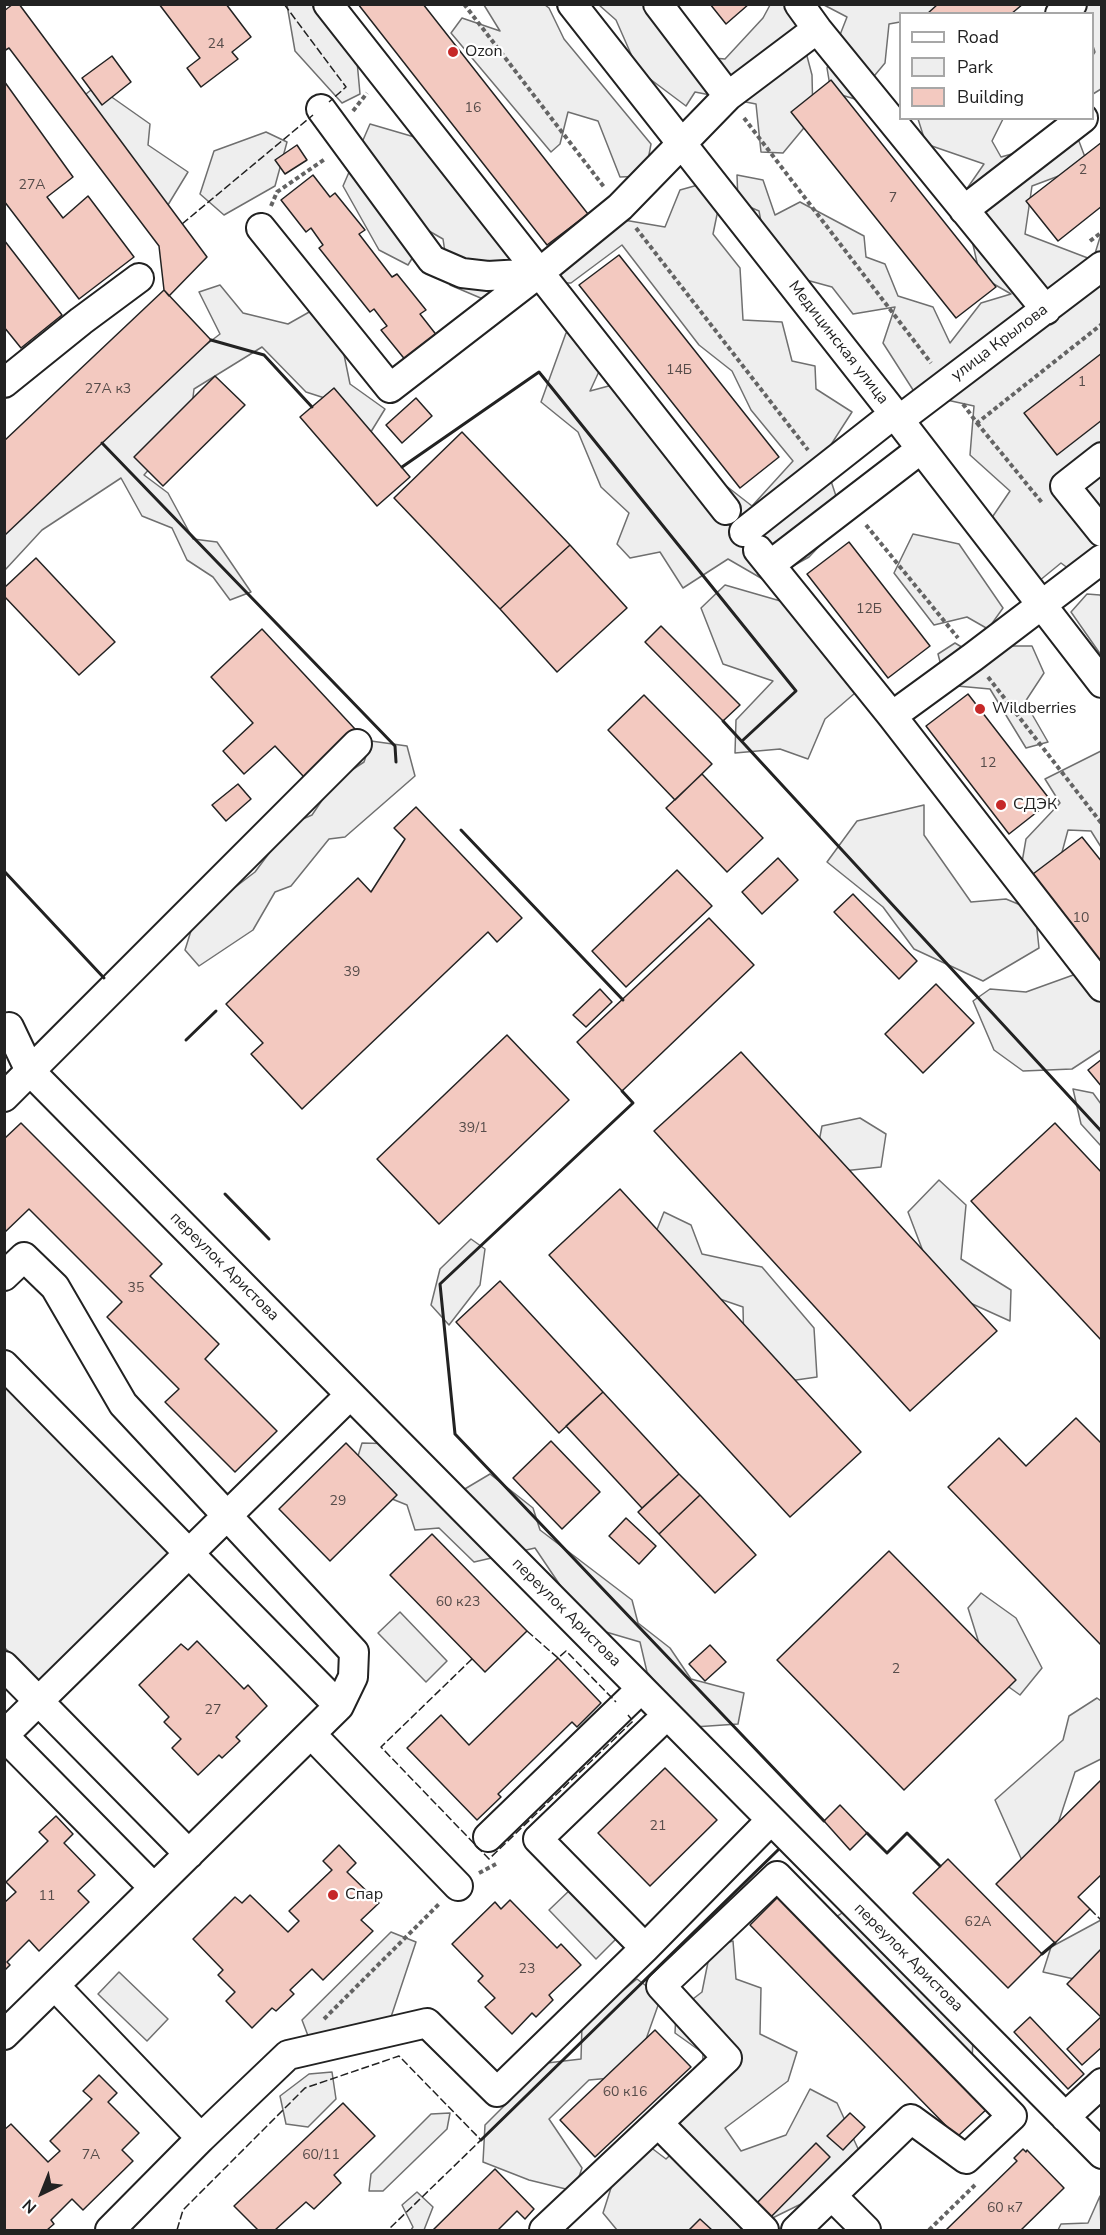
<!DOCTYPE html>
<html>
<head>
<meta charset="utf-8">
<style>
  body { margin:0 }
  #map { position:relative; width:1106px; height:2235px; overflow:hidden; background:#fff; font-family:"Nunito Sans",sans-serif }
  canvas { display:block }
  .frame { position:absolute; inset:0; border:6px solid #222; pointer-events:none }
  .legend { position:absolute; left:899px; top:12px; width:195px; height:108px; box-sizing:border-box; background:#fff; border:2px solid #a7a7a7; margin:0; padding:8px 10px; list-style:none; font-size:18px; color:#222 }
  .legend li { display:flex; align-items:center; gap:12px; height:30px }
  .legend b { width:30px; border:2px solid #a7a7a7 }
  .north { position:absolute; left:12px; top:2163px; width:60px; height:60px; -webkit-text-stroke:4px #fff; paint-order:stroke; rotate:223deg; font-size:16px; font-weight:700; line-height:24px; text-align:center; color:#222 }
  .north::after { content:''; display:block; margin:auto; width:21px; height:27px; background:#222; clip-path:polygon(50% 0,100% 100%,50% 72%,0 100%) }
</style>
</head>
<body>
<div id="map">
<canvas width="1106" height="2235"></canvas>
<div class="frame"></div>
<ul class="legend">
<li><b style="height:8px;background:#fff"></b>Road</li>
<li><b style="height:16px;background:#eee"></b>Park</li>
<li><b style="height:16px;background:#f3c9c0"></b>Building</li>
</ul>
<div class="north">N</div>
</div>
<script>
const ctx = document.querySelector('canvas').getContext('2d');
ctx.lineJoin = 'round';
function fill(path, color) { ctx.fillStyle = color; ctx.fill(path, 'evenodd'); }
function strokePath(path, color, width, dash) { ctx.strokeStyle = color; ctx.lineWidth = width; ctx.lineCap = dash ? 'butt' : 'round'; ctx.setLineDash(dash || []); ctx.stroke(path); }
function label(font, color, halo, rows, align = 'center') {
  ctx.font = font + ' "Nunito Sans",sans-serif'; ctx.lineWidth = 4.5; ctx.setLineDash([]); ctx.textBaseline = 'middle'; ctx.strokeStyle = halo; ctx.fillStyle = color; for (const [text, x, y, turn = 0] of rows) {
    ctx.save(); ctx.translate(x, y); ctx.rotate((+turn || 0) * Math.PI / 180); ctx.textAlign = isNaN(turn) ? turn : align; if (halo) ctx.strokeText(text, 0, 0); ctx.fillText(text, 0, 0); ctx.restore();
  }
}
const green = new Path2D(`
  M 287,5 L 320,5 L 354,28 L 360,94 L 342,103 L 295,51 Z
  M 484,5 L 545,5 L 549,8 L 564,39 L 651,144 L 645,176 L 620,177 L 598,121 L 568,112 L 560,144 L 551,152 L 451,33 L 462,18 L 500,31 Z
  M 599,5 L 648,5 L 690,56 L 725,59 L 763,18 L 770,5 L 788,5 L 794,7 L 812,75 L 813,117 L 783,153 L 761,152 L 756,104 L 695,92 L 686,106 L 638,70 L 616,20 Z
  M 824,5 L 951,5 L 939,13 L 900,14 L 900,22 L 889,24 L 885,63 L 855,99 L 831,92 L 827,68 L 847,17 Z
  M 1077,5 L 1101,5 L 1101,89 L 1093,94 L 1093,55 L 1095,52 L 1093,46 L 1092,14 L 1073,14 Z
  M 96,86 L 150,124 L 148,145 L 188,172 L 160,218 L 76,102 Z
  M 918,119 L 1003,119 L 992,141 L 1001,157 L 1077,136 L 1088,165 L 1032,186 L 1025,234 L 1093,260 L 1101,234 L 1101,560 L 1081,578 L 1061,563 L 1039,581 L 997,533 L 993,516 L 1010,491 L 970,455 L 974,406 L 915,393 L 883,343 L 895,307 L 853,314 L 832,287 L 799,278 L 763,232 L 759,211 L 738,202 L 737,175 L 763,180 L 775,215 L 800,202 L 864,236 L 866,257 L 885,264 L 898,296 L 933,307 L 950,343 L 981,303 L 1011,294 L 980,276 L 970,231 L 988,209 L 966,190 L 984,164 L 926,144 Z
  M 370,124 L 452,148 L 523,273 L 490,302 L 450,285 L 443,239 L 429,231 L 408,265 L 379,250 L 343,186 Z
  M 266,132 L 287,142 L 275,186 L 224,215 L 200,194 L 214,151 Z
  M 705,183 L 719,205 L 713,234 L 740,268 L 743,320 L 782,322 L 792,361 L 815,366 L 816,389 L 852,412 L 823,457 L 844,520 L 809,557 L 766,581 L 728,559 L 683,588 L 660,552 L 630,558 L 617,544 L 629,513 L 601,487 L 578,432 L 541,402 L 566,333 L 593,329 L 608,352 L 590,391 L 616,384 L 689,457 L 752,506 L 793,461 L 751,410 L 732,371 L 699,345 L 622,245 L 571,283 L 556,283 L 564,262 L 618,219 L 665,227 L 680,190 Z
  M 220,285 L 243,313 L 288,324 L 311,311 L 339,330 L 350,384 L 385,409 L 369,435 L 337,402 L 306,392 L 262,347 L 194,389 L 190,423 L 144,475 L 168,493 L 193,539 L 217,542 L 251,592 L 230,600 L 213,577 L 187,560 L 172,528 L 142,516 L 121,478 L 42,530 L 5,570 L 5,519 L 76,462 L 110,419 L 220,334 L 199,292 Z
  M 913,534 L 959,544 L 1003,608 L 988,629 L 967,617 L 934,625 L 894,573 Z
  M 725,585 L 822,613 L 855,693 L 825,719 L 808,759 L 780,749 L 735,753 L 736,720 L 773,681 L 723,664 L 701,608 Z
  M 1087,594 L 1100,595 L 1101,597 L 1101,655 L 1071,612 Z
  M 955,643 L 983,660 L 999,646 L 1032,646 L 1044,673 L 1025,702 L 1048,742 L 1026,748 L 990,689 L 946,685 L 938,654 Z
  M 371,741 L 407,746 L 415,776 L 345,837 L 329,839 L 291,886 L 275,892 L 253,930 L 199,966 L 185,950 L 195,918 L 255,872 L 291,824 L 312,815 L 335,781 L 364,762 Z
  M 1101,751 L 1101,847 L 1091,831 L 1068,830 L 1054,882 L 1020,874 L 1026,839 L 1060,803 L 1045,779 Z
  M 924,805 L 924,835 L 971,902 L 1006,899 L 1035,911 L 1039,948 L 983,981 L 914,949 L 883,907 L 827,862 L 857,821 Z
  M 1101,965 L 1101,1050 L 1072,1069 L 1023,1071 L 994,1050 L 973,1001 L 990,989 L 1026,992 Z
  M 1073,1089 L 1093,1093 L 1101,1104 L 1101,1146 L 1081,1124 Z
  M 860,1118 L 886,1134 L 881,1167 L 833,1172 L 817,1152 L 822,1126 Z
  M 939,1180 L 966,1205 L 961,1259 L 1011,1290 L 1010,1321 L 937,1288 L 908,1212 Z
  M 664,1212 L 691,1225 L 702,1254 L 762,1267 L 814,1328 L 817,1377 L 782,1382 L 744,1349 L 743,1307 L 691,1289 L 652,1242 Z
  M 471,1239 L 485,1249 L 480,1285 L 449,1325 L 431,1305 L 440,1269 Z
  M 4,1378 L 175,1551 L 40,1684 L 5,1648 Z
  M 362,1443 L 400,1444 L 448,1499 L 490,1474 L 533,1508 L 540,1530 L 632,1600 L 638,1623 L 670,1648 L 691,1679 L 744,1693 L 738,1724 L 694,1727 L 647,1672 L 640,1642 L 606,1632 L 564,1591 L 535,1548 L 474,1562 L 439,1528 L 415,1530 L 407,1505 L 350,1482 Z
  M 981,1593 L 1016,1618 L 1042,1668 L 1020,1695 L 988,1672 L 968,1608 Z
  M 400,1612 L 447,1661 L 426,1682 L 378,1633 Z
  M 1097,1698 L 1101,1701 L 1101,1759 L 1075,1772 L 1050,1848 L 1024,1865 L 995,1800 L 1063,1740 L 1069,1716 Z
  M 572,1888 L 619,1936 L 596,1959 L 549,1910 Z
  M 845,1911 L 871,1925 L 897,1927 L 907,1969 L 973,2037 L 972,2063 L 833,1919 Z
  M 1101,1920 L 1101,1968 L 1074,1979 L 1043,1972 L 1051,1947 Z
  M 391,1932 L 416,1942 L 391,2017 L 310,2041 L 302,2020 Z
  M 733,1941 L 736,1979 L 761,1988 L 760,2034 L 797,2052 L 788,2081 L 725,2128 L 741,2151 L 786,2135 L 810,2089 L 837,2103 L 860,2153 L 801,2204 L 748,2230 L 617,2230 L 603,2213 L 618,2166 L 645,2143 L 666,2159 L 684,2142 L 674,2119 L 702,2090 L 703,2053 L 675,2033 L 676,2012 L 702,1992 L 711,1947 Z
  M 119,1972 L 168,2019 L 147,2041 L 98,1994 Z
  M 637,1979 L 661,1997 L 633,2076 L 589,2080 L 549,2119 L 582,2168 L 574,2191 L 529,2180 L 483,2162 L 485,2125 L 547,2063 L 581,2059 L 582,2024 Z
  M 332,2072 L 336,2099 L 308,2127 L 286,2124 L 280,2096 L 309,2074 Z
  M 450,2113 L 447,2129 L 383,2191 L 369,2191 L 371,2174 L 431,2114 Z
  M 417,2192 L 433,2207 L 424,2230 L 411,2230 L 413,2227 L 402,2205 Z
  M 1100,2196 L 1101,2230 L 1058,2230 L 1061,2224 L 1088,2223 Z`);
fill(green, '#eee');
strokePath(green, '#6f6f6f', 1.5);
const building = new Path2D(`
  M 13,4 L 19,4 L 207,257 L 169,296 L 164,290 L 159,246 L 9,48 L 4,51 L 4,11 Z
  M 159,4 L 226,4 L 251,37 L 232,52 L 238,59 L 201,87 L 187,68 L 200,58 Z
  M 358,4 L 423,4 L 588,214 L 547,245 Z
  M 710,4 L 749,4 L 726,24 Z
  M 938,4 L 1023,4 L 1011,14 L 927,14 Z
  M 112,56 L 131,82 L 102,105 L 82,78 Z
  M 831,80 L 996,287 L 956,318 L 791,112 Z
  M 4,81 L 73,177 L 47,197 L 63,218 L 88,196 L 134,257 L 79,299 L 4,201 Z
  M 1102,142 L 1102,206 L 1058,241 L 1026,201 Z
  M 297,145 L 307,160 L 285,174 L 275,160 Z
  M 313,175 L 330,197 L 335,193 L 365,230 L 359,234 L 392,277 L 397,274 L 426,310 L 420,314 L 438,337 L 407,362 L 381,330 L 387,326 L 374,309 L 370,312 L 319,248 L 323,245 L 311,228 L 306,232 L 281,200 Z
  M 4,240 L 62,315 L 21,348 L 4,327 Z
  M 619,255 L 779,457 L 740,488 L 579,285 Z
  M 164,290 L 211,340 L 5,535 L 4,441 Z
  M 1102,353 L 1102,420 L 1057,455 L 1024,413 Z
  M 215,376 L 245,405 L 163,486 L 134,457 Z
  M 334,388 L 410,477 L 377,506 L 300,417 Z
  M 416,398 L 432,416 L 402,443 L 386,425 Z
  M 462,432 L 570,545 L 500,609 L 394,498 Z
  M 849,542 L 930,646 L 888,678 L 807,574 Z
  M 570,545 L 627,608 L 557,672 L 500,609 Z
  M 36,558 L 115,642 L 79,675 L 4,596 L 4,588 Z
  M 661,626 L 740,705 L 723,721 L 645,642 Z
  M 262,629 L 355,729 L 304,777 L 275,746 L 244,774 L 223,751 L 253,723 L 211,677 Z
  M 968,694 L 1051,801 L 1009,834 L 926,726 Z
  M 644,695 L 712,764 L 675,800 L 608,730 Z
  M 702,774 L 763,838 L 727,872 L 666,808 Z
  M 238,784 L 251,799 L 226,821 L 212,805 Z
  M 416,807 L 522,918 L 497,942 L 488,932 L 302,1109 L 251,1054 L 263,1043 L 226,1004 L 358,878 L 371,892 L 405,839 L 394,828 Z
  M 1082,837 L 1102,862 L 1102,960 L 1096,964 L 1029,877 Z
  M 778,858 L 798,880 L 762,914 L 742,892 Z
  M 677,870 L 712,906 L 626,987 L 592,951 Z
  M 853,894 L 917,961 L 899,979 L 834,912 Z
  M 709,918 L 754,965 L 622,1091 L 577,1042 Z
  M 936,984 L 974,1023 L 923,1073 L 885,1034 Z
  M 600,989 L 612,1002 L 586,1027 L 573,1015 Z
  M 507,1035 L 569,1100 L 439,1224 L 377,1159 Z
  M 741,1052 L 997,1331 L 910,1411 L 654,1131 Z
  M 1102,1059 L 1102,1087 L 1088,1070 Z
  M 21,1123 L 162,1264 L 150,1276 L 219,1344 L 205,1359 L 277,1431 L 235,1472 L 165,1402 L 179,1389 L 107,1317 L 122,1302 L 29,1209 L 4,1233 L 4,1139 Z
  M 1055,1123 L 1102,1173 L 1102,1341 L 971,1201 Z
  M 620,1189 L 861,1452 L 790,1517 L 549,1255 Z
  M 500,1281 L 603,1392 L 559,1433 L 456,1322 Z
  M 603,1392 L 679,1474 L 642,1508 L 566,1426 Z
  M 1076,1418 L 1102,1444 L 1101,1645 L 948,1487 L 999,1438 L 1026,1466 Z
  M 551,1441 L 600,1492 L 562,1529 L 513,1478 Z
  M 346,1443 L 397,1495 L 330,1561 L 279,1509 Z
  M 679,1474 L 700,1495 L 659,1534 L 638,1512 Z
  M 700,1495 L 756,1555 L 715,1593 L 659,1534 Z
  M 626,1518 L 656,1546 L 639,1564 L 609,1536 Z
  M 432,1534 L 527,1631 L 485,1672 L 390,1575 Z
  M 889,1551 L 1016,1680 L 904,1790 L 777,1660 Z
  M 197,1641 L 244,1689 L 248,1685 L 267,1706 L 236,1737 L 240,1741 L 222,1758 L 219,1755 L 198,1775 L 172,1748 L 181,1739 L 164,1722 L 169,1717 L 139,1685 L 181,1644 L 188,1650 Z
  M 710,1645 L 726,1662 L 705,1681 L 689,1664 Z
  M 558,1658 L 601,1703 L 577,1727 L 572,1722 L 498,1794 L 501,1797 L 477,1820 L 407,1748 L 441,1715 L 469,1745 Z
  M 665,1768 L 717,1820 L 650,1886 L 598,1833 Z
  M 1102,1779 L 1102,1874 L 1078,1897 L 1090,1909 L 1055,1943 L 996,1884 Z
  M 840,1805 L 867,1833 L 850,1850 L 824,1821 Z
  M 56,1816 L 73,1834 L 64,1843 L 95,1875 L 78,1891 L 89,1902 L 39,1951 L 29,1940 L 7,1962 L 10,1965 L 4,1971 L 4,1903 L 16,1892 L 6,1882 L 48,1841 L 39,1832 Z
  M 339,1845 L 356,1863 L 347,1872 L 379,1903 L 361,1920 L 373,1931 L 323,1980 L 312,1969 L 290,1990 L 294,1994 L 276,2011 L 272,2008 L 252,2028 L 226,2001 L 235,1992 L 218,1975 L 223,1970 L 193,1939 L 235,1897 L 242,1903 L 250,1895 L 288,1932 L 299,1921 L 289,1911 L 332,1870 L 323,1861 Z
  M 948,1859 L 1042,1954 L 1008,1988 L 913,1893 Z
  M 781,1894 L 989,2107 L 957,2137 L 750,1925 Z
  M 510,1900 L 557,1948 L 561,1944 L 581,1965 L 549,1995 L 553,2000 L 536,2017 L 532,2013 L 512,2034 L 485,2007 L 495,1998 L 478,1981 L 483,1976 L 452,1944 L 495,1902 L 501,1909 Z
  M 1102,1948 L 1102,2016 L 1101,2017 L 1067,1984 Z
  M 1102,2016 L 1102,2047 L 1082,2065 L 1067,2049 Z
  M 1030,2017 L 1084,2074 L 1068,2089 L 1014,2032 Z
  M 655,2030 L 691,2067 L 595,2157 L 560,2120 Z
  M 99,2075 L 117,2093 L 108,2102 L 139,2133 L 122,2150 L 133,2161 L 83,2210 L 72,2199 L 51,2220 L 54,2224 L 47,2230 L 4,2230 L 4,2130 L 11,2124 L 48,2162 L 60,2151 L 50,2141 L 92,2099 L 83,2091 Z
  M 343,2103 L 375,2136 L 334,2175 L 341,2183 L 314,2209 L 306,2202 L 275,2230 L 258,2230 L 234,2206 Z
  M 850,2113 L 865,2127 L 843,2150 L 827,2136 Z
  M 816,2143 L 830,2157 L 765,2223 L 751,2209 Z
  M 1023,2149 L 1026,2152 L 1027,2150 L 1064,2188 L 1021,2230 L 946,2230 L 1017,2161 L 1014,2158 Z
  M 495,2169 L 534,2209 L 525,2219 L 517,2211 L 498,2230 L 433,2230 Z
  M 700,2219 L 712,2230 L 689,2230 Z`);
fill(building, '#f3c9c0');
strokePath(building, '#222', 1.5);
const minor = new Path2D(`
  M 328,4 L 726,510
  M 572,4 L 899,420 L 1102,683
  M 658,4 L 728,96
  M 799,4 L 817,29
  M 1060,14 L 1072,4
  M 321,109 L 432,260 L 462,273 L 488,276 L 539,273
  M 964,210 L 1083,118
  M 261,228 L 390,388 L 539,273 L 620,207 L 728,96 L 817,29 L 1046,310
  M 4,383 L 81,321 L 139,278
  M 899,420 L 1102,266
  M 1102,457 L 1065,486 L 1102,532
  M 744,532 L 894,414
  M 758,550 L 892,716 L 1102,987
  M 770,565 L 921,449
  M 892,716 L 973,657 L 1102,559
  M 9,1027 L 30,1071 L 1102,2154
  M 4,1097 L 357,744
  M 4,1276 L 24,1257 L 55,1287 L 123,1404 L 354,1652 L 353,1677 L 339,1706
  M 4,1365 L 339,1706 L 154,1888
  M 4,1666 L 189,1854
  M 311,1734 L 458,1886
  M 4,1735 L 350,1395
  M 4,1736 L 154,1888 L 4,2035
  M 488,1837 L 641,1689
  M 645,1948 L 538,1839 L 667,1715
  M 55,1986 L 201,2138 L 110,2230
  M 1065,2117 L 1102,2083
  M 658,2123 L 764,2230
  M 201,2138 L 288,2055 L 427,2023 L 497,2092 L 645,1948 L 771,1820
  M 832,2196 L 866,2230
  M 544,2230 L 727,2058 L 661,1986 L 777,1876 L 1012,2116 L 966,2159 L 911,2119 L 796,2230`);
strokePath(minor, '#222', 32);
strokePath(new Path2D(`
  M 464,4 L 604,187
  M 353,111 L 367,93
  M 744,118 L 931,363
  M 271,206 L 277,192 L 325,159
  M 636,228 L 808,450
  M 1090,241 L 1102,232
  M 963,404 L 977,423 L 1102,324
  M 977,423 L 1043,504
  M 866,525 L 958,638
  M 988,677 L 1102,824
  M 479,1873 L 496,1864
  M 324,2019 L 440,1903
  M 929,2230 L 975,2185`), '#646464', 4, [4.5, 3]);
strokePath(minor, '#fff', 28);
strokePath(new Path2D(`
  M 284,4 L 346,87 L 329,102
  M 182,224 L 313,115
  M 527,1631 L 558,1658 L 566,1651 L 616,1702
  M 472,1659 L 381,1747 L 489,1859 L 633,1721 L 628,1715
  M 1090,1909 L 1102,1921
  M 177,2230 L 183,2210 L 305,2088 L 399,2056 L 481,2140 L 388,2230`), '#222', 1.5, [8, 3]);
strokePath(new Path2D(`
  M 211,340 L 264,355 L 312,407
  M 102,443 L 395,746 L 396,762
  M 402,467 L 539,372 L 796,691 L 742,741
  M 723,721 L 1102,1132
  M 461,830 L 623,1000
  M 4,871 L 104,978
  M 186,1040 L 216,1011
  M 622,1091 L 633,1103 L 440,1284 L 455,1434 L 824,1821
  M 225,1194 L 269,1239
  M 867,1833 L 887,1853 L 907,1833 L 940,1866
  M 1042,1954 L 1055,1943
  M 481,2140 L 778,1850`), '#222', 3);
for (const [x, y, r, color] of [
  [453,52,6,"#c62828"],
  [980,709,6,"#c62828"],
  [1001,805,6,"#c62828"],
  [333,1895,6,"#c62828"]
]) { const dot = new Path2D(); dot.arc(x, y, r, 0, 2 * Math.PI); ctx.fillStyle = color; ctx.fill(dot); strokePath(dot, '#fff', 2); }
label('14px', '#564c4a', null, [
  ["24",216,45],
  ["16",473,109],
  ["2",1083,171],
  ["27А",32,186],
  ["7",893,199],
  ["14Б",679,371],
  ["1",1082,383],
  ["27А к3",108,390],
  ["12Б",869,610],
  ["12",988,764],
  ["10",1081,919],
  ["39",352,973],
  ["39/1",473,1129],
  ["35",136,1289],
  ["29",338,1502],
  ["60 к23",458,1603],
  ["2",896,1670],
  ["27",213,1711],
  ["21",658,1827],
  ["11",47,1897],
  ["62А",978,1923],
  ["23",527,1970],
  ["60 к16",625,2093],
  ["7А",91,2156],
  ["60/11",321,2156],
  ["60 к7",1005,2209]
]);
label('16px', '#222', '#fff', [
  ["Ozon",465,52],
  ["Wildberries",992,709],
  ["СДЭК",1013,805],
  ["Спар",345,1895]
], 'left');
label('16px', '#222', '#fff', [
  ["Медицинская улица",838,343,52],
  ["улица Крылова",1000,343,-37],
  ["переулок Аристова",224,1267,45],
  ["переулок Аристова",566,1613,45],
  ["переулок Аристова",908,1958,45]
]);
</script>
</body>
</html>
